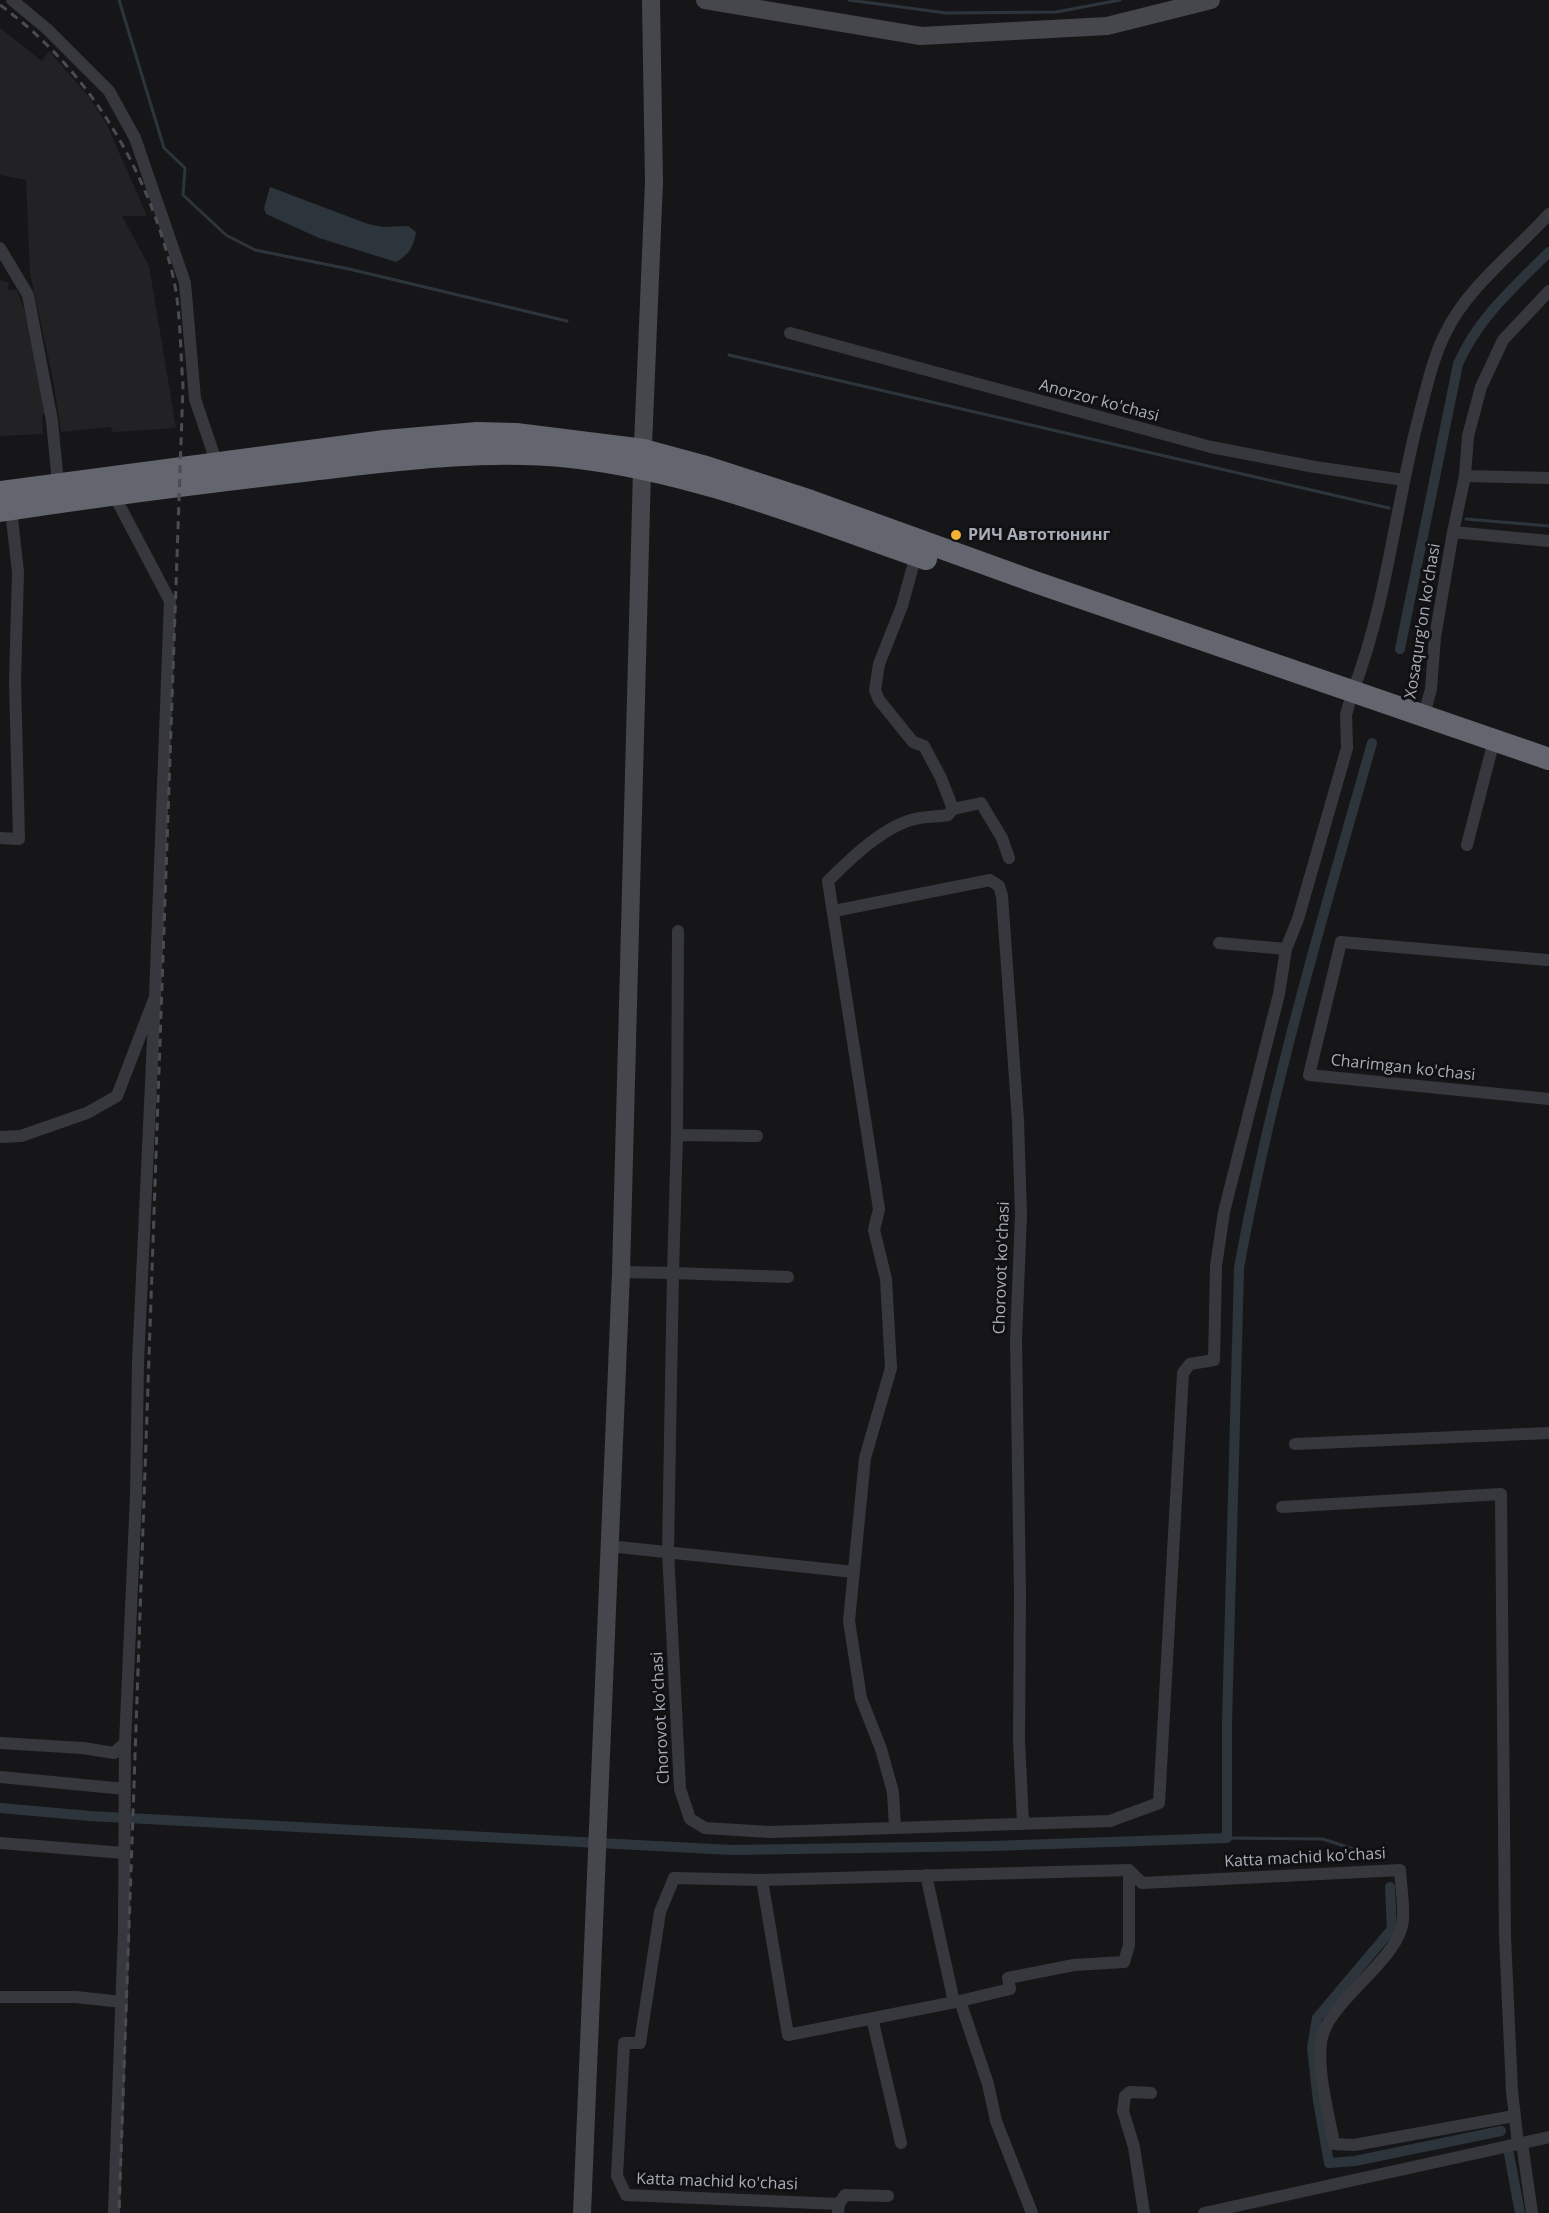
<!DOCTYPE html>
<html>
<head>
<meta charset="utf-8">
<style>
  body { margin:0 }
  canvas { display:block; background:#161618 }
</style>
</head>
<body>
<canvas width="1549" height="2213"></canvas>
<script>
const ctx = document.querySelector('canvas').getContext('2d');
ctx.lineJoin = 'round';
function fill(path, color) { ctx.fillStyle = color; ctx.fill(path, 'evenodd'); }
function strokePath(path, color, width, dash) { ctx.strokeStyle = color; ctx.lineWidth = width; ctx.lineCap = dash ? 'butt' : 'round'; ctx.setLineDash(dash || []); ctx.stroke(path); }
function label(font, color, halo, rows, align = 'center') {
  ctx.font = font + ' "Open Sans",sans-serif'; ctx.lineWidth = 6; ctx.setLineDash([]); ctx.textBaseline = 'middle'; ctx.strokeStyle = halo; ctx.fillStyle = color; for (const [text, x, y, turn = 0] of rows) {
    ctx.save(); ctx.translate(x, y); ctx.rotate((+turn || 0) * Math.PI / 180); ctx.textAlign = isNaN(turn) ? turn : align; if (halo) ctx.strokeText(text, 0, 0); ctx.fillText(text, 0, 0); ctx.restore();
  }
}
fill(new Path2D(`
  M 0,28 L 42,61 L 49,51 L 89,97 L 107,125 L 147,216 L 122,216 L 149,266 L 176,428 L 112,432 L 111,427 L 61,432 L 53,379 L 30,273 L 26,180 L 0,175 Z
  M 0,280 L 9,283 L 8,290 L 17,290 L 27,318 L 48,411 L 42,415 L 43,434 L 0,436 Z`), '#222225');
fill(new Path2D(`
  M 270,187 L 368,224 L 383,227 L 408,226 L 416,232 C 414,246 409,255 396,262 L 319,238 L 266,214 L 264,208 Z`), '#2c353c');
strokePath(new Path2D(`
  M 119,0 L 164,148 L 185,168 L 183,195 L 226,235 L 255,250 L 349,269 L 567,321
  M 849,0 L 946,13 L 1056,12 L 1120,0
  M 729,355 L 1389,508
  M 1466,519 L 1549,526
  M 1227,1838 L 1323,1839 L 1365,1853`), '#2c353c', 3);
strokePath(new Path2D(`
  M 1400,649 L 1458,364 C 1478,318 1514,287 1549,252
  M 0,1808 L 90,1816 L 731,1850 L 992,1846 L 1227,1838 L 1227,1723 L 1239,1268 C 1271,1090 1323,916 1372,743
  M 1390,1887 L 1392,1929 L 1317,2018 L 1312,2048 L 1318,2101 L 1329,2163 L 1355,2161 L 1501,2131
  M 1509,2154 L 1520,2213`), '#2c353c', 10);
strokePath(new Path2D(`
  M 12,0 L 47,29 L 109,91 L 135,138 L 185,283 L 195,399 L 217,464
  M 0,248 L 28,295 L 52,421 L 58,483
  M 790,333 L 1211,447 L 1315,467 L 1404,480
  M 1465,476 L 1549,478
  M 1453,532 L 1549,541
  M 1353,691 C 1388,599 1395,506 1420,412 C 1427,386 1433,358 1445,334 C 1467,287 1515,252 1549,214
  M 1424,715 L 1431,689 L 1435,637 L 1453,532 L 1465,476 L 1468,436 L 1481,387 L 1503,340 L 1549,291
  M 953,809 L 981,803 L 1002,838 L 1009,858
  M 0,838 L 19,839 L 15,681 L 18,572 L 11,510
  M 1467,845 L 1491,752
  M 834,911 L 990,880 L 999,886 L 1002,896 L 1018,1121 L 1021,1215 L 1016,1339 L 1020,1595 L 1019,1740 L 1023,1823
  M 1219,943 L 1286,949
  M 1547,960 L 1341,942 L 1309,1075 L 1549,1099
  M 677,1135 L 678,931
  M 0,1137 L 21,1136 L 87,1113 L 117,1096 L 155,997 L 170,601 L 114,495
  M 621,1272 L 673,1273 L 677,1135 L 757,1136
  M 788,1277 L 673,1273 L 668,1551 L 680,1789 L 690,1819 L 705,1828 L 770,1832 L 1110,1821 L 1159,1803 L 1183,1373 L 1190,1364 L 1214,1360 L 1216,1266 L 1224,1212 L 1279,994 L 1286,949 L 1298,919 L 1347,748 L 1346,715 L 1349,704
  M 1295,1444 L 1549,1433
  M 1282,1507 L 1501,1494 L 1505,1937 L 1512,2091 L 1518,2144
  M 609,1546 L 854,1572
  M 0,1743 L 83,1748 L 114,1753 L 125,1743
  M 0,1777 L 125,1789
  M 895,1827 L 893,1792 L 881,1749 L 861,1698 L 849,1621 L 865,1458 L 891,1368 L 886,1279 L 874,1230 L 879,1209 L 828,881 C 850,859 881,829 911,820 C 922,816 936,817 948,815 L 953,809 L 941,778 L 924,746 L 913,742 L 879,700 L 875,690 L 879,664 L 902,606 L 916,555
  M 0,1843 L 124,1853
  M 926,1875 L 954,2002
  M 762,1880 L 674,1878 L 660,1912 L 640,2043 L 624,2043 L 617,2176 L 626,2195 L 839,2204 L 838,2213
  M 0,1997 L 76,1997 L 122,2002
  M 960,2001 L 1010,1989 L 1008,1978 L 1074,1965 L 1124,1962 L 1129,1945 L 1129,1870
  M 872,2018 L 901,2143
  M 1522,2143 L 1532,2213
  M 839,2204 L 845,2195 L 888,2196
  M 114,2213 L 124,1928 L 125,1743 L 136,1496 L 138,1363 L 155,997
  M 1032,2213 L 996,2121 L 988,2084 L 960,2001 L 788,2035 L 762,1880 L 1129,1870 L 1142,1883 L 1400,1870 C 1401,1886 1404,1904 1403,1920 C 1401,1956 1338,1995 1324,2031 C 1313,2059 1329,2114 1334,2144 L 1354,2145 L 1514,2116
  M 1144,2213 L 1134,2147 L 1123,2111 L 1125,2096 L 1130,2092 L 1151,2093
  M 1204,2213 L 1549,2137`), '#37383d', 12);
strokePath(new Path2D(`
  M 705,0 L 921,36 L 1107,26 L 1211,0
  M 582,2213 L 621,1272 L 642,469 L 654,182 L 651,0`), '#45474d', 18);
strokePath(new Path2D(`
  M 0,492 L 385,441 L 477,433 L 516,434 L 644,450 L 703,466 L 811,501 L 1035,582 L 1549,759
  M 0,511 C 103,495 207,482 311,470 C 398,460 483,448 571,457 C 695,471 810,519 926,559`), '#63666e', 22);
strokePath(new Path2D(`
  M 0,5 C 88,69 146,166 172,272 C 181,308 180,348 183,386 L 119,2213`), '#4a4c52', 3, [8, 6]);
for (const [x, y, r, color] of [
  [956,535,6,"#f2b134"]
]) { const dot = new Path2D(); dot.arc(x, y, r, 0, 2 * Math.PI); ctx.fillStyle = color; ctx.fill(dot); strokePath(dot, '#111113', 2); }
label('16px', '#a8adb8', '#111113', [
  ["Anorzor ko'chasi",1099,401,15],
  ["Xosaqurg'on ko'chasi",1423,621,-81],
  ["Charimgan ko'chasi",1403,1068,6],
  ["Chorovot ko'chasi",1002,1268,-88],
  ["Chorovot ko'chasi",661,1718,-93],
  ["Katta machid ko'chasi",1305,1858,-3],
  ["Katta machid ko'chasi",717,2182,2]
]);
label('bold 16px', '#a8adb8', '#111113', [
  ["РИЧ Автотюнинг",968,535]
], 'left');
</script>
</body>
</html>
